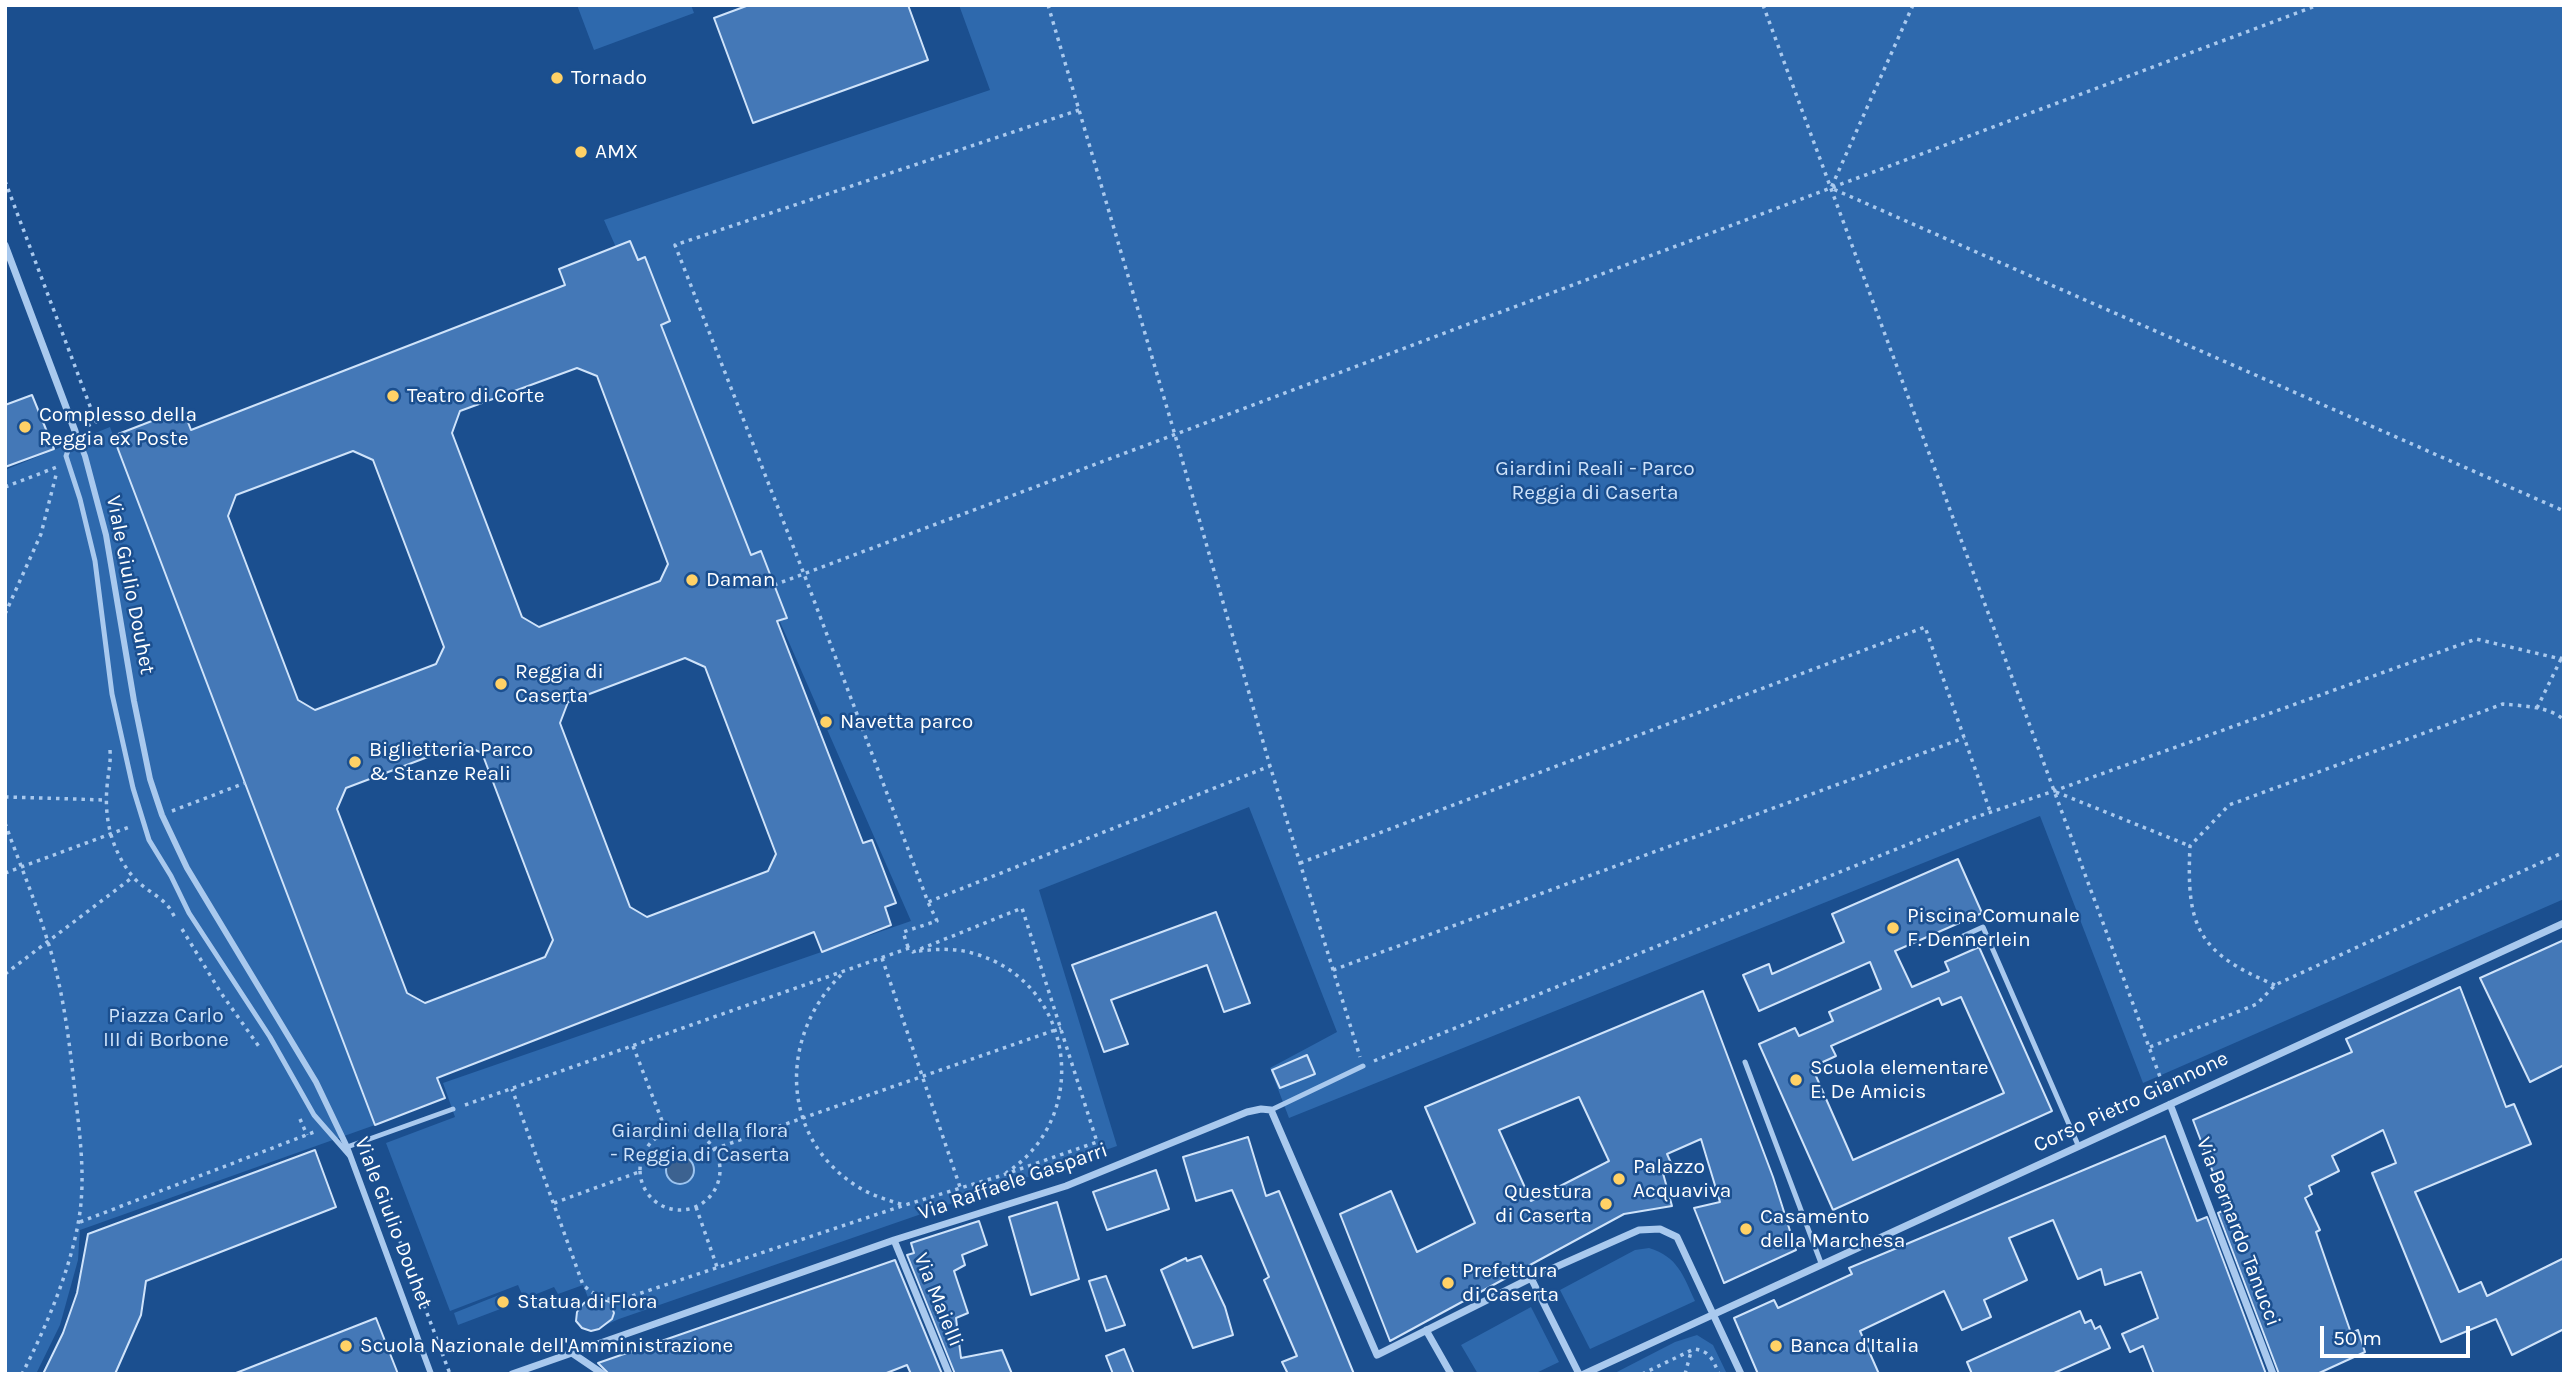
<!DOCTYPE html>
<html>
<head>
<meta charset="utf-8">
<style>
  body { margin:0 }
  #map { position:relative; width:2569px; height:1379px; overflow:hidden; background:#1b4f8f; font-family:Karla,sans-serif }
  canvas { display:block }
  .frame { position:absolute; inset:0; border:7px solid #fff; pointer-events:none }
  .scale { position:absolute; left:2320px; top:1326px; width:150px; height:32px; box-sizing:border-box; border:4px solid #fff; border-top:0; padding-left:9px; font-size:21px; line-height:24px; white-space:nowrap; color:#fff; -webkit-text-stroke:5px #1b4f8f; paint-order:stroke }
</style>
</head>
<body>
<div id="map">
<canvas width="2569" height="1379"></canvas>
<div class="frame"></div>
<div class="scale">50 m</div>
</div>
<script>
const ctx = document.querySelector('canvas').getContext('2d');
ctx.lineJoin = 'round';
function fill(path, color) { ctx.fillStyle = color; ctx.fill(path, 'evenodd'); }
function strokePath(path, color, width, dash) { ctx.strokeStyle = color; ctx.lineWidth = width; ctx.lineCap = dash ? 'butt' : 'round'; ctx.setLineDash(dash || []); ctx.stroke(path); }
function label(font, color, halo, rows, align = 'center') {
  ctx.font = font + ' Karla,sans-serif'; ctx.lineWidth = 5; ctx.setLineDash([]); ctx.textBaseline = 'middle'; ctx.strokeStyle = halo; ctx.fillStyle = color; for (const [text, x, y, turn = 0] of rows) {
    ctx.save(); ctx.translate(x, y); ctx.rotate((+turn || 0) * Math.PI / 180); ctx.textAlign = isNaN(turn) ? turn : align; if (halo) ctx.strokeText(text, 0, 0); ctx.fillText(text, 0, 0); ctx.restore();
  }
}
fill(new Path2D(`
  M 577,5 L 691,5 L 694,13 L 594,50 Z
  M 959,5 L 2564,5 L 2564,899 L 2143,1083 L 2040,816 L 1289,1118 L 1270,1068 L 1337,1032 L 1249,807 L 1039,890 L 1117,1146 L 619,1319 L 594,1330 L 582,1328 L 576,1321 L 579,1308 L 589,1300 L 583,1285 L 558,1294 L 554,1287 L 524,1299 L 518,1285 L 450,1311 L 386,1143 L 455,1117 L 443,1083 L 911,921 L 604,220 L 990,90 Z
  M 110,427 L 375,1125 L 80,1230 L 78,1260 L 60,1325 L 36,1374 L 5,1374 L 5,470 Z
  M 1649,1248 C 1678,1257 1683,1275 1695,1301 L 1590,1349 L 1560,1290 L 1635,1250 Z
  M 499,1295 L 503,1308 L 458,1325 L 454,1313 Z
  M 1531,1307 L 1559,1362 L 1534,1374 L 1478,1374 L 1461,1345 Z
  M 1697,1335 L 1713,1345 L 1727,1374 L 1613,1374 L 1675,1342 Z`), '#2e69ad');
const water = new Path2D(`
  M666 1170a14 14 0 1 1 28 0a14 14 0 1 1-28 0Z`);
fill(water, '#3c6290');
strokePath(water, '#9cc4f0', 2);
const building = new Path2D(`
  M 749,5 L 908,5 L 928,60 L 753,123 L 714,18 Z
  M 630,241 L 638,260 L 645,257 L 670,321 L 661,325 L 751,555 L 761,551 L 787,618 L 777,621 L 863,843 L 872,840 L 896,903 L 885,907 L 891,925 L 822,952 L 814,932 L 437,1078 L 445,1098 L 375,1125 L 113,436 L 183,409 L 191,430 L 565,285 L 559,269 ZM 577,368 L 597,376 L 668,564 L 660,581 L 539,627 L 522,617 L 452,433 L 460,411 ZM 353,451 L 373,460 L 444,647 L 436,664 L 315,710 L 298,700 L 228,516 L 236,495 ZM 685,658 L 705,667 L 776,854 L 768,871 L 647,917 L 630,907 L 560,723 L 568,702 ZM 462,744 L 482,753 L 553,940 L 545,957 L 425,1003 L 407,993 L 337,809 L 346,788 Z
  M 32,395 L 54,449 L 5,467 L 5,405 Z
  M 1958,859 L 1982,913 L 1895,951 L 1912,987 L 1949,971 L 1945,962 L 1979,947 L 2052,1111 L 1833,1210 L 1759,1044 L 1795,1028 L 1799,1036 L 1833,1021 L 1829,1012 L 1881,989 L 1870,962 L 1759,1011 L 1743,975 L 1769,964 L 1772,974 L 1844,942 L 1832,914 ZM 1961,997 L 2004,1093 L 1853,1160 L 1812,1067 L 1836,1056 L 1831,1046 L 1939,998 L 1942,1005 Z
  M 1216,912 L 1250,1003 L 1224,1012 L 1207,965 L 1111,1000 L 1128,1044 L 1104,1052 L 1072,965 Z
  M 2564,940 L 2564,1065 L 2530,1082 L 2480,978 Z
  M 2460,987 L 2506,1107 L 2514,1104 L 2531,1144 L 2415,1192 L 2459,1292 L 2481,1282 L 2487,1296 L 2564,1258 L 2564,1329 L 2512,1355 L 2496,1319 L 2441,1342 L 2372,1173 L 2396,1163 L 2383,1130 L 2332,1156 L 2339,1171 L 2309,1186 L 2312,1194 L 2305,1198 L 2320,1230 L 2316,1232 L 2351,1333 L 2358,1330 L 2365,1352 L 2317,1374 L 2279,1374 L 2218,1213 L 2227,1209 L 2193,1120 L 2352,1052 L 2346,1039 Z
  M 1703,991 L 1773,1177 L 1796,1250 L 1724,1283 L 1694,1208 L 1720,1202 L 1701,1139 L 1667,1154 L 1671,1163 L 1661,1166 L 1672,1206 L 1624,1214 L 1390,1341 L 1340,1214 L 1391,1191 L 1417,1252 L 1475,1223 L 1425,1107 ZM 1579,1097 L 1609,1161 L 1531,1201 L 1499,1130 Z
  M 1307,1055 L 1315,1074 L 1280,1088 L 1272,1070 Z
  M 2165,1136 L 2197,1221 L 2207,1217 L 2266,1374 L 2154,1374 L 2143,1346 L 2130,1352 L 2122,1334 L 2158,1318 L 2141,1272 L 2105,1285 L 2101,1269 L 2078,1279 L 2053,1220 L 2009,1238 L 2027,1280 L 1984,1300 L 1991,1317 L 1962,1330 L 1944,1291 L 1860,1331 L 1879,1374 L 1758,1374 L 1734,1318 L 1774,1300 L 1778,1308 L 1852,1274 L 1849,1268 Z
  M 1248,1137 L 1266,1196 L 1279,1191 L 1354,1374 L 1288,1374 L 1282,1362 L 1297,1356 L 1264,1280 L 1269,1277 L 1232,1190 L 1196,1201 L 1183,1157 Z
  M 315,1150 L 336,1207 L 146,1281 L 141,1315 L 115,1374 L 43,1374 L 63,1333 L 77,1293 L 88,1234 Z
  M 1156,1170 L 1169,1209 L 1107,1230 L 1093,1192 Z
  M 1057,1202 L 1079,1279 L 1031,1295 L 1009,1217 Z
  M 979,1221 L 987,1245 L 962,1255 L 965,1265 L 954,1271 L 968,1313 L 956,1318 L 961,1358 L 1002,1350 L 1012,1374 L 955,1374 L 907,1255 L 914,1253 L 911,1243 Z
  M 1201,1256 L 1225,1307 L 1233,1335 L 1193,1348 L 1161,1270 L 1186,1258 L 1187,1261 Z
  M 895,1260 L 942,1374 L 911,1374 L 907,1365 L 884,1374 L 609,1374 L 598,1363 Z
  M 1106,1276 L 1125,1325 L 1106,1331 L 1089,1281 Z
  M 596,1298 L 610,1302 L 614,1313 L 612,1319 L 599,1329 L 591,1331 L 582,1328 L 576,1321 L 577,1312 L 584,1303 Z
  M 2080,1311 L 2085,1323 L 2091,1320 L 2095,1329 L 2100,1326 L 2110,1348 L 2052,1374 L 1972,1374 L 1967,1362 Z
  M 376,1318 L 398,1374 L 237,1374 L 236,1373 Z
  M 1124,1349 L 1134,1374 L 1113,1374 L 1106,1356 Z`);
fill(building, '#4478b7');
strokePath(building, '#cfe3fa', 2);
strokePath(new Path2D(`
  M 1048,5 L 1175,435 L 1270,766 L 1360,1057
  M 1763,5 L 2166,1093
  M 1913,5 L 1831,188 L 2564,511
  M 1079,110 L 675,245 L 804,574 L 928,902 L 1270,766
  M 5,181 L 96,422 L 87,426
  M 5,487 L 57,467
  M 774,585 L 2318,5
  M 5,614 L 41,534 L 57,471
  M 2537,708 L 2561,659 L 2564,660
  M 110,750 C 111,765 108,773 107,787 C 104,820 112,852 134,878 C 144,889 158,895 167,905 C 171,909 173,915 176,919
  M 2056,792 L 2190,846
  M 5,797 L 106,800
  M 172,811 L 245,783
  M 5,823 C 19,862 35,900 47,939 C 64,991 70,1047 76,1102 C 80,1135 84,1170 81,1203 C 76,1257 47,1326 22,1374
  M 1300,863 L 1925,627 L 1990,811
  M 5,873 L 132,826
  M 182,929 L 221,993 L 260,1048
  M 908,947 L 903,932 L 937,921 L 928,902
  M 919,951 C 937,949 955,948 972,953 C 1074,980 1094,1116 1006,1173
  M 882,958 L 960,1187
  M 1333,970 L 1964,738
  M 5,974 L 133,877
  M 841,975 C 780,1035 779,1135 855,1185 C 870,1195 887,1200 904,1205
  M 2275,985 C 2198,953 2186,927 2190,846 L 2229,805 L 2503,704 C 2522,706 2549,706 2564,720
  M 633,1046 L 666,1131
  M 2150,1047 L 2257,1004 L 2275,985 L 2564,852
  M 1374,1061 L 1973,818 L 2054,791 L 2476,639 L 2561,659 L 2564,654
  M 465,1105 L 909,948 L 913,952 L 1022,908 L 1097,1142 L 1000,1176 L 905,1205 L 620,1300 C 605,1300 594,1295 583,1285 L 512,1089
  M 300,1119 L 307,1135
  M640 1170a40 40 0 1 1 80 0a40 40 0 1 1-80 0Z
  M 714,1149 L 1061,1028
  M 367,1154 L 450,1374
  M 554,1203 L 639,1172
  M 696,1207 L 717,1267
  M 80,1222 L 314,1132
  M 1642,1374 L 1694,1349 C 1710,1351 1713,1360 1719,1374
  M 1685,1374 L 1691,1352`), '#a9c9ee', 3.5, [3.5, 5]);
strokePath(new Path2D(`
  M 75,431 L 66,456 L 80,499 L 95,561 L 112,694 L 133,788 L 149,840 L 171,876 L 189,913 L 270,1037 L 314,1115 L 349,1155
  M 1952,941 L 1983,927 L 2078,1145
  M 1745,1062 L 1821,1263
  M 1271,1110 L 1363,1066
  M 347,1147 L 453,1109`), '#a9c9ee', 5);
strokePath(new Path2D(`
  M 75,431 L 85,456 L 106,535 L 134,701 L 150,779 L 162,815 L 187,868 L 316,1082 L 347,1147 L 431,1374`), '#a9c9ee', 6);
strokePath(new Path2D(`
  M 5,245 L 75,431
  M 2170,1104 L 2273,1374
  M 894,1240 L 949,1374
  M 1531,1278 L 1579,1374
  M 1426,1330 L 1451,1374
  M 572,1353 L 603,1374
  M 512,1374 L 894,1240 L 1066,1186 L 1247,1112 L 1261,1109 L 1271,1110 L 1377,1355 L 1531,1278 L 1639,1230 L 1660,1229 L 1677,1237 L 1741,1374
  M 1584,1374 L 2564,923`), '#a9c9ee', 7);
for (const [x, y, r, color] of [
  [557,78,7,"#ffd166"],
  [581,152,7,"#ffd166"],
  [393,396,7,"#ffd166"],
  [25,427,7,"#ffd166"],
  [692,580,7,"#ffd166"],
  [501,684,7,"#ffd166"],
  [826,722,7,"#ffd166"],
  [355,762,7,"#ffd166"],
  [1893,928,7,"#ffd166"],
  [1796,1080,7,"#ffd166"],
  [1619,1179,7,"#ffd166"],
  [1606,1204,7,"#ffd166"],
  [1746,1229,7,"#ffd166"],
  [1448,1283,7,"#ffd166"],
  [503,1302,7,"#ffd166"],
  [346,1346,7,"#ffd166"],
  [1776,1346,7,"#ffd166"]
]) { const dot = new Path2D(); dot.arc(x, y, r, 0, 2 * Math.PI); ctx.fillStyle = color; ctx.fill(dot); strokePath(dot, '#1b4f8f', 2.5); }
label('21px', '#fff', '#1b4f8f', [
  ["Tornado",571,78],
  ["AMX",595,152],
  ["Teatro di Corte",407,396],
  ["Complesso della",39,415],
  ["Reggia ex Poste",39,439],
  ["Daman",706,580],
  ["Reggia di",515,672],
  ["Caserta",515,696],
  ["Navetta parco",840,722],
  ["Biglietteria Parco",369,750],
  ["& Stanze Reali",369,774],
  ["Piscina Comunale",1907,916],
  ["F. Dennerlein",1907,940],
  ["Scuola elementare",1810,1068],
  ["E. De Amicis",1810,1092],
  ["Palazzo",1633,1167],
  ["Acquaviva",1633,1191],
  ["Questura",1592,1192,"right"],
  ["di Caserta",1592,1216,"right"],
  ["Casamento",1760,1217],
  ["della Marchesa",1760,1241],
  ["Prefettura",1462,1271],
  ["di Caserta",1462,1295],
  ["Statua di Flora",517,1302],
  ["Scuola Nazionale dell'Amministrazione",360,1346],
  ["Banca d'Italia",1790,1346]
], 'left');
label('21px', '#cfe3fa', '#1b4f8f', [
  ["Giardini Reali - Parco",1595,469],
  ["Reggia di Caserta",1595,493],
  ["Piazza Carlo",166,1016],
  ["III di Borbone",166,1040],
  ["Giardini della flora",700,1131],
  ["- Reggia di Caserta",700,1155]
]);
label('21px', '#fff', '#1b4f8f', [
  ["Viale Giulio Douhet",130,585,79],
  ["Corso Pietro Giannone",2131,1102,-25],
  ["Via Raffaele Gasparri",1013,1182,-19],
  ["Viale Giulio Douhet",393,1223,69],
  ["Via Bernardo Tanucci",2238,1232,69],
  ["Via Maielli",938,1300,68]
]);
</script>
</body>
</html>
